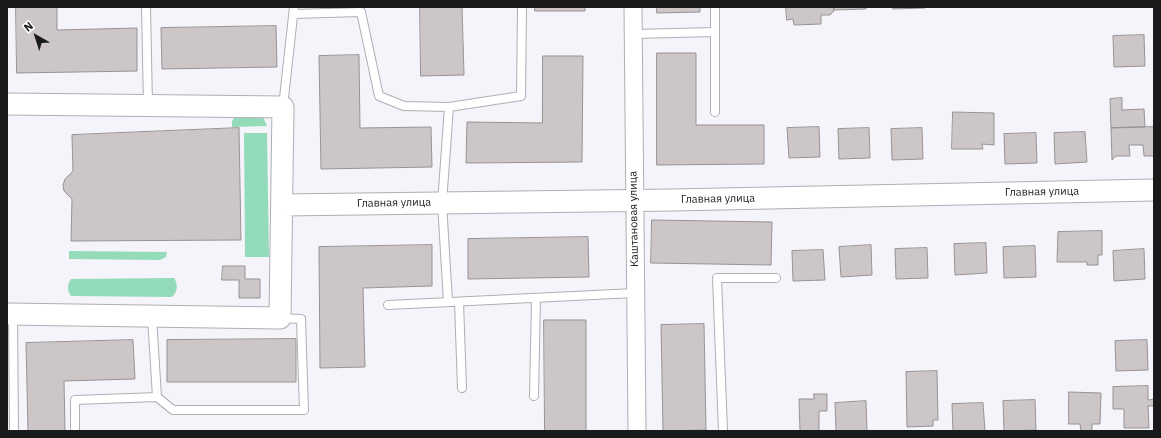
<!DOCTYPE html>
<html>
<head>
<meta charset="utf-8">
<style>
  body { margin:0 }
  #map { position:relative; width:1161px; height:438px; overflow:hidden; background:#f4f4fa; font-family:"IBM Plex Sans",sans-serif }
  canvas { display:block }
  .frame { position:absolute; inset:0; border:8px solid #191a1c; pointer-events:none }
  .north { position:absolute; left:16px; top:16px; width:40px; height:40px; -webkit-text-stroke:3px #fff; paint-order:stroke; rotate:321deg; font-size:11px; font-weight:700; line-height:16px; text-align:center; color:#191a1c }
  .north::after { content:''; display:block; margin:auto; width:14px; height:18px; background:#191a1c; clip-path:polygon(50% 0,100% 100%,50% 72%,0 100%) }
</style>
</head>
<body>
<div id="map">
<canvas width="1161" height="438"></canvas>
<div class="frame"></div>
<div class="north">N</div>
</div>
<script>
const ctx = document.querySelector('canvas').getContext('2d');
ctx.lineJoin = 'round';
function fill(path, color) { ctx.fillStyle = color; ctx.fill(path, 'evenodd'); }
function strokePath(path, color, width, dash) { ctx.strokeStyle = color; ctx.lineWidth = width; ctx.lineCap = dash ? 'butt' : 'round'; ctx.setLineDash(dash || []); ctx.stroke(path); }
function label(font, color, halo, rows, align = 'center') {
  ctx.font = font + ' "IBM Plex Sans",sans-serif'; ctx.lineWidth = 3.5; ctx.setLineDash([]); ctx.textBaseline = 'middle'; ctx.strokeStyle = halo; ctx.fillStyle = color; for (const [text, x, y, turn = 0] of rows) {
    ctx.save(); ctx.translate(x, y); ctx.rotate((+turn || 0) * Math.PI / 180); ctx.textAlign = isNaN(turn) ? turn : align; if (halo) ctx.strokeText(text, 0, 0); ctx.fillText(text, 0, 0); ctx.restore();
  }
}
fill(new Path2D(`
  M 236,115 L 260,115 L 264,119 L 267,126 L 232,127 L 232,121 Z
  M 244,133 L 267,133 L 269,257 L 245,257 Z
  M 69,251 L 167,252 L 166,257 L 160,260 L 69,259 Z
  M 174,278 C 178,284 178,292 172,297 L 71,296 C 67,291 67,285 71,279 Z`), '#94dbb9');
const building = new Path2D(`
  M 16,7 L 57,7 L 57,30 L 137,28 L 137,71 L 17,73 Z
  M 420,7 L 462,7 L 464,75 L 421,76 Z
  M 535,7 L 585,7 L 585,11 L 535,11 Z
  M 657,7 L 700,7 L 700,12 L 657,13 Z
  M 786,7 L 834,7 L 834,11 L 830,15 L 821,15 L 821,24 L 794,25 L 793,19 L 787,20 Z
  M 834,7 L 866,7 L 866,9 L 834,10 Z
  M 893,7 L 925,7 L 925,8 L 893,9 Z
  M 276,26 L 277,67 L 162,69 L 161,28 Z
  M 1144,35 L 1145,66 L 1114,67 L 1113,36 Z
  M 657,53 L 696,53 L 696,125 L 764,125 L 764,164 L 657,165 Z
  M 359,55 L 360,128 L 431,127 L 432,167 L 321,169 L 319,56 Z
  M 543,56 L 583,56 L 582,162 L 466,163 L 467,122 L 542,123 Z
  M 1122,98 L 1122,110 L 1144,109 L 1145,127 L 1111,128 L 1110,99 Z
  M 953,112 L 994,113 L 994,145 L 982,144 L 983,149 L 952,149 Z
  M 819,127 L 820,157 L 789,158 L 787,128 Z
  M 1154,127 L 1154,156 L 1144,156 L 1143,145 L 1129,145 L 1130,156 L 1116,156 L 1112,160 L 1111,128 Z
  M 239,128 L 241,240 L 71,241 L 72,199 L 64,191 L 63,185 L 65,179 L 73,171 L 72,135 Z
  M 869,128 L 870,158 L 839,159 L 838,129 Z
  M 922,128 L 923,159 L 892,160 L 891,129 Z
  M 1085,132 L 1087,162 L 1055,164 L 1054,133 Z
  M 1036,133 L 1037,163 L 1005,164 L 1004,134 Z
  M 652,220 L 772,222 L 771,265 L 651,263 Z
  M 1102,231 L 1102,255 L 1098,255 L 1098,265 L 1087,265 L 1087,262 L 1057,262 L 1058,232 Z
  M 588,237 L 589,277 L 468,279 L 468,239 Z
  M 986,243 L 987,273 L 955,275 L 954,244 Z
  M 432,245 L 432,286 L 363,288 L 365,367 L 320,368 L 319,247 Z
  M 871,245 L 872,275 L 841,277 L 839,247 Z
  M 1035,246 L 1036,277 L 1004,278 L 1003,247 Z
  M 927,248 L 928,278 L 896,279 L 895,249 Z
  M 1144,249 L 1145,279 L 1114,281 L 1113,251 Z
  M 823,250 L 825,280 L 793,281 L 792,251 Z
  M 223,266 L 245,266 L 245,279 L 260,279 L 260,298 L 239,298 L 239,280 L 222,280 Z
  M 544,320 L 586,320 L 586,431 L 545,431 Z
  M 704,324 L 706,430 L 663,431 L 661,325 Z
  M 296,339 L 296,382 L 167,382 L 167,340 Z
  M 133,340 L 135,379 L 64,381 L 65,431 L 28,431 L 26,343 Z
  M 1147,340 L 1148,370 L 1116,371 L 1115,341 Z
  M 937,371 L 938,420 L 933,420 L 933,426 L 907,427 L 906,372 Z
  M 1148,386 L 1148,400 L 1154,399 L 1154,406 L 1148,406 L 1149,428 L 1124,428 L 1124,409 L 1113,409 L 1113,387 Z
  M 1069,392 L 1101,393 L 1100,424 L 1092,424 L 1092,431 L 1081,431 L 1080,424 L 1069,424 Z
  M 814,394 L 827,394 L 827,411 L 819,411 L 819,431 L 800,431 L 799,399 L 814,399 Z
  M 1035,400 L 1036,430 L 1004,431 L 1003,401 Z
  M 866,401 L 867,431 L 836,431 L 835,403 Z
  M 983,403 L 985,431 L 953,431 L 952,404 Z`);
fill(building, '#cdc6c8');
strokePath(building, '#989293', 1);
const service = new Path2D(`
  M 146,7 L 148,105
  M 294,14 L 361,12 L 379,96 L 404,106 L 449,107 L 442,203 L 448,302
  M 715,32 L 715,7
  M 633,34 L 715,32 L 715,112
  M 283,107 L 294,7
  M 449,107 L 521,96 L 522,7
  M 459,302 L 462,388
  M 388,305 L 635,293
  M 13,315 L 14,431
  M 152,317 L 157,397 L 173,410 L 304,410 L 301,319 L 281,318
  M 534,396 L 536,298
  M 75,431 L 75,400 L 157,397
  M 723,431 L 717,278 L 776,278`);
const minor = new Path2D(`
  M 633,7 L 637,431`);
const tertiary = new Path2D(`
  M 7,104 L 283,107 L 280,318 L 7,314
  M 282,205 L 673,200 L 1154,190`);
strokePath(service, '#aeafb4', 10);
strokePath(minor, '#aeafb4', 19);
strokePath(tertiary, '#aeafb4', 23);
strokePath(service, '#fff', 8);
strokePath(minor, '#fff', 17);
strokePath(tertiary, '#fff', 21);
label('11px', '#191a1c', '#fff', [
  ["Главная улица",1042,192,-1],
  ["Главная улица",718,199,-1],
  ["Главная улица",394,203,-1],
  ["Каштановая улица",634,219,-91]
]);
</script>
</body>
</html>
